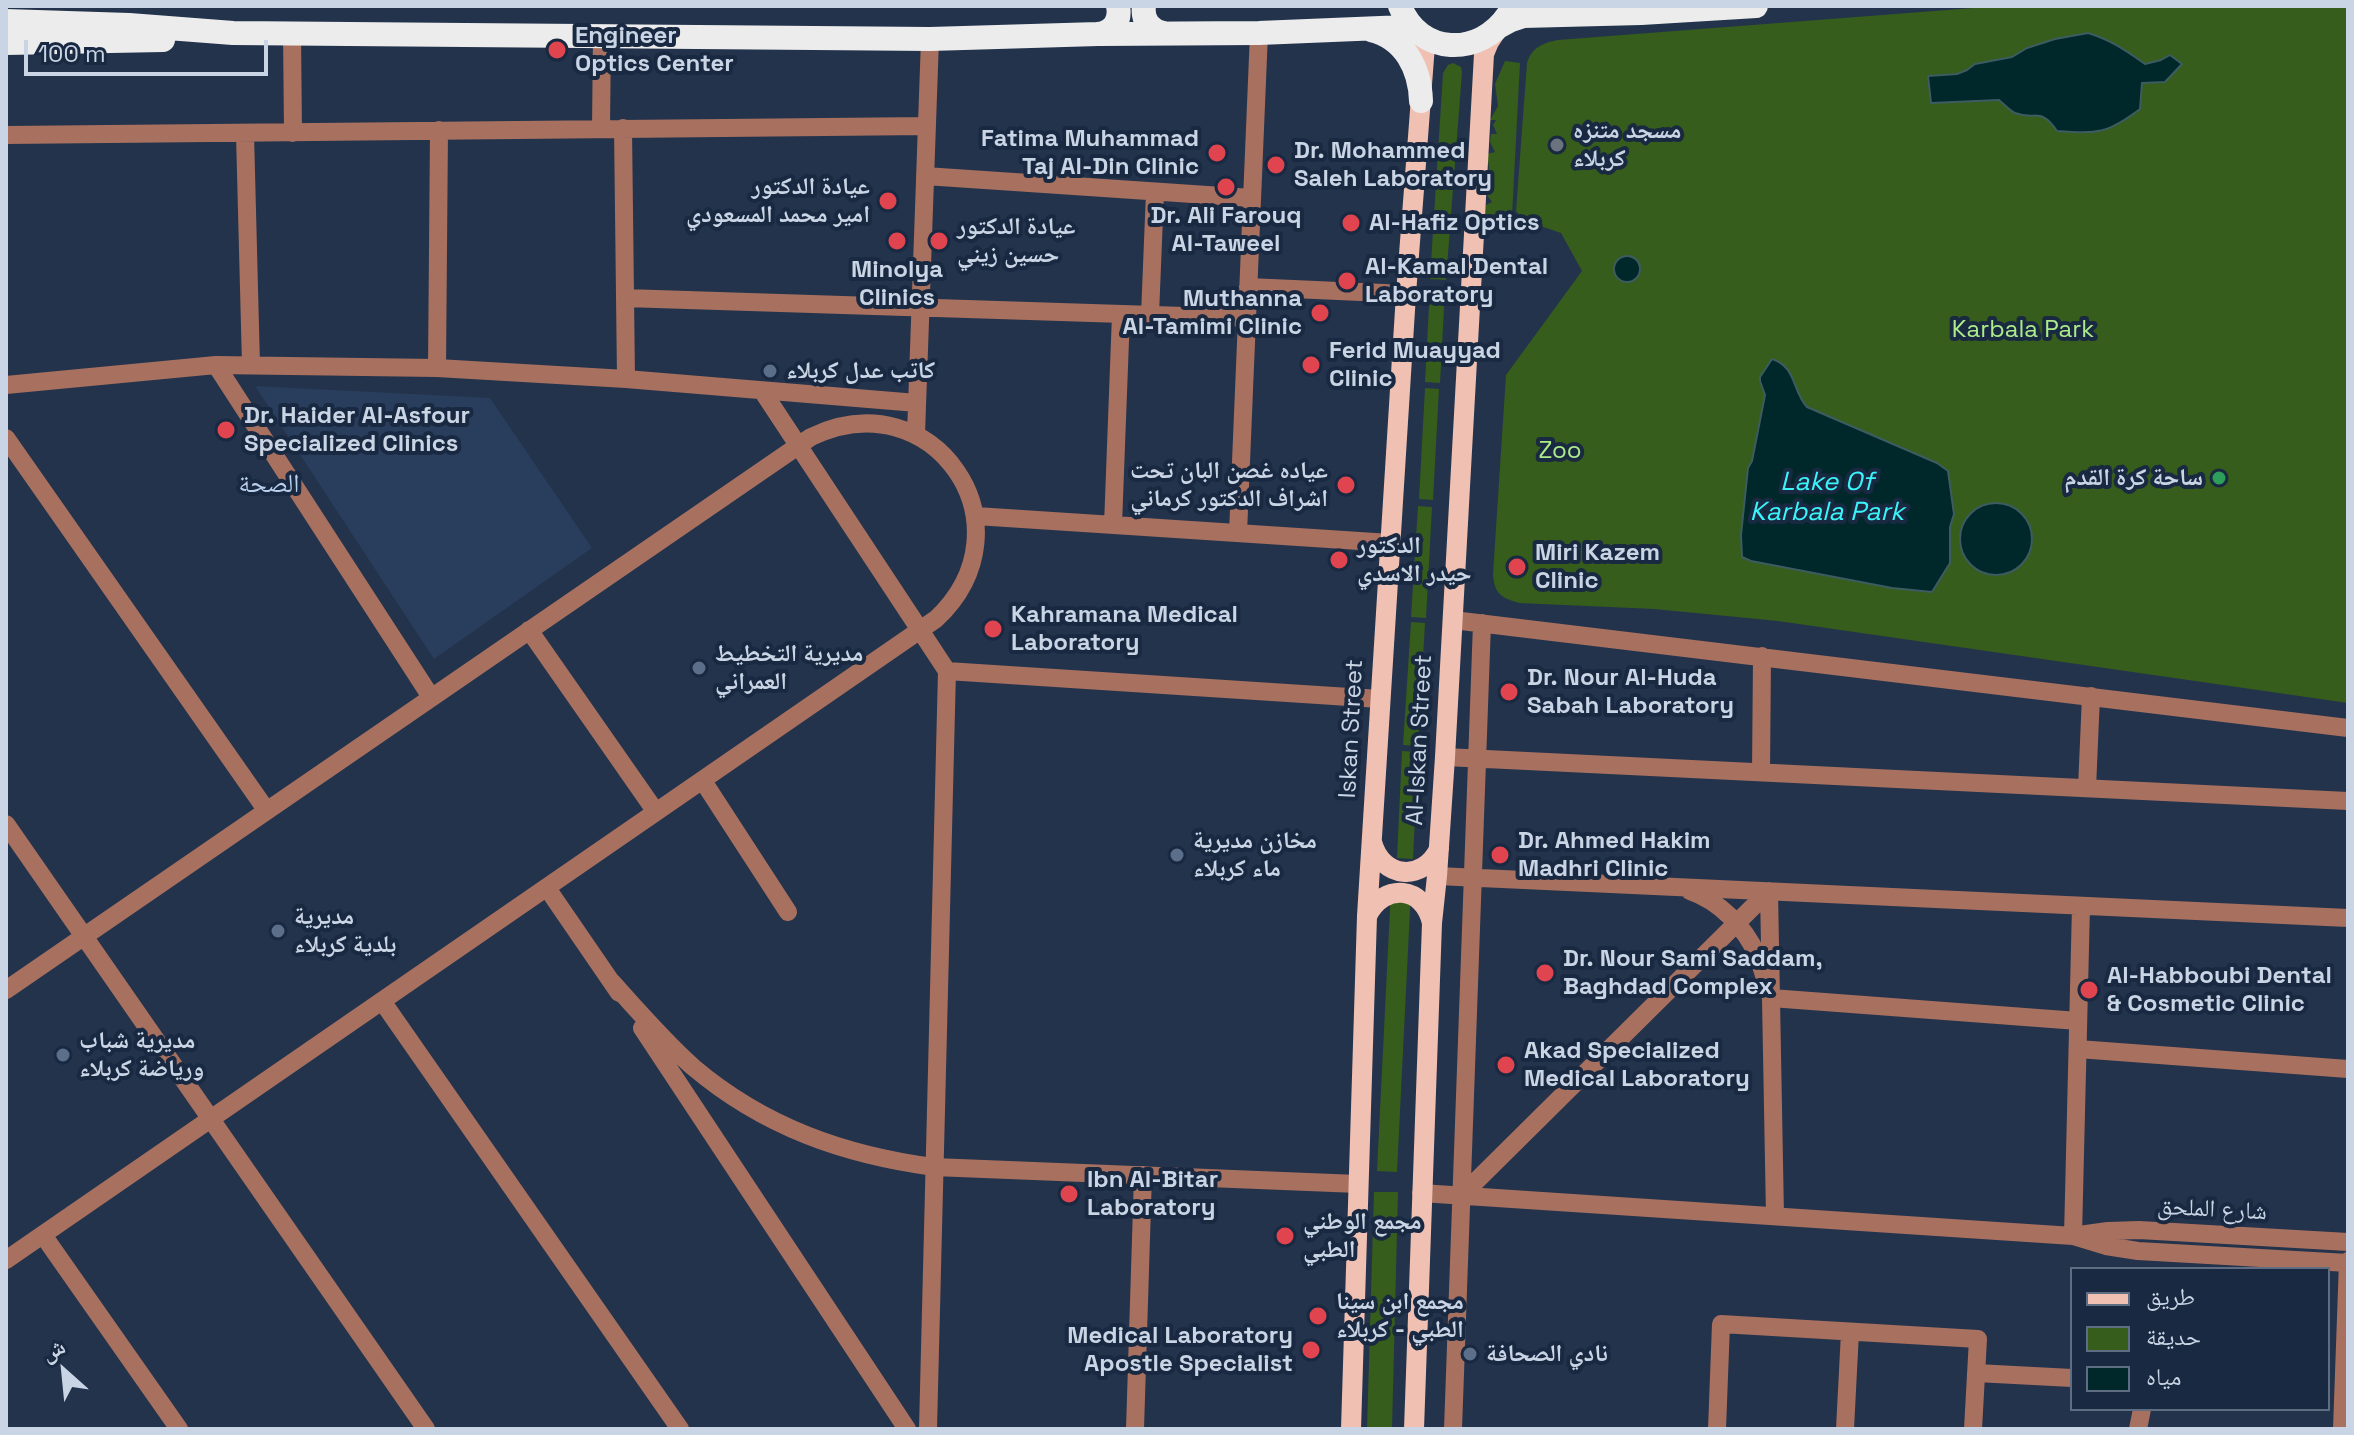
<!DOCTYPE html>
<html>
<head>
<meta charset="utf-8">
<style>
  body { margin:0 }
  #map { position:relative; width:2354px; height:1435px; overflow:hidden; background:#23334c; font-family:"Space Grotesk","Noto Naskh Arabic",sans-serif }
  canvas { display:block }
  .frame { position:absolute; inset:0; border:8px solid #c9d4e4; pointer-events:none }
  .legend { position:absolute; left:2070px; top:1267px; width:260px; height:144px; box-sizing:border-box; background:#192941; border:2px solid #5f6d82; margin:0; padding:10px 14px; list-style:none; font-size:24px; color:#c9d4e4 }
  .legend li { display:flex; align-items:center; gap:16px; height:40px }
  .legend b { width:40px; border:2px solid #5f6d82 }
  .north { position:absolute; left:24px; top:1331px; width:80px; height:80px; -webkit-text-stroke:6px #192941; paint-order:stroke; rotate:333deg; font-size:22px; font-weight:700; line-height:32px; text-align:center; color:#c9d4e4 }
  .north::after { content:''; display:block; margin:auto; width:28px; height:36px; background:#c9d4e4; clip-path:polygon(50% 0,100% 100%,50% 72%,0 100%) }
  .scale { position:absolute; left:24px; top:40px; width:244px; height:36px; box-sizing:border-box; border:4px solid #c9d4e4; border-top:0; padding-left:10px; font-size:24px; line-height:28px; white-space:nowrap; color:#c9d4e4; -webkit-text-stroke:6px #192941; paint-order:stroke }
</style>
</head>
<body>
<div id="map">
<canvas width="2354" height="1435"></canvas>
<div class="frame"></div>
<ul class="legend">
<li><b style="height:10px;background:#f0c1b3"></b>طريق</li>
<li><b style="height:22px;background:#365d1b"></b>حديقة</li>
<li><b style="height:22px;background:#00282a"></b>مياه</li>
</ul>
<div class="north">ش</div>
<div class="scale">100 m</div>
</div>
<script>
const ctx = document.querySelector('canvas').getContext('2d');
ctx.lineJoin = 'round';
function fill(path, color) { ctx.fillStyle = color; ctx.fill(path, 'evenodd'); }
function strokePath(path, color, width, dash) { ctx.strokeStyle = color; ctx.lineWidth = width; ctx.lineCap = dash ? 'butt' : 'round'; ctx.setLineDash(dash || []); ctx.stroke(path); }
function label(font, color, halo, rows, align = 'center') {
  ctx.font = font + ' "Space Grotesk","Noto Naskh Arabic",sans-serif'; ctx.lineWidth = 8; ctx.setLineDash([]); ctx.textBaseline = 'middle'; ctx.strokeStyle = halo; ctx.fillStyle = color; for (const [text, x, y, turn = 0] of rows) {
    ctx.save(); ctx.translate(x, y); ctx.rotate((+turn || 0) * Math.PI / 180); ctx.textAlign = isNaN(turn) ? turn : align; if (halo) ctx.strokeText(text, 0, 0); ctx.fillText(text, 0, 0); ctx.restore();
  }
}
fill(new Path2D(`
  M 255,386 L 490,398 L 592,548 L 434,659 Z`), '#293d5c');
fill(new Path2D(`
  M 1999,6 L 2348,6 L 2348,703 L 1778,621 L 1654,609 L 1519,603 C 1501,598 1494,593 1493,574 L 1506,375 L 1582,271 L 1561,233 L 1523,220 L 1516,211 L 1527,63 C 1532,47 1543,43 1558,40 Z
  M 1505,61 L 1520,63 L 1512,216 L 1489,220 L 1483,213 L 1486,205 L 1492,202 L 1484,191 L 1488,183 L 1492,181 L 1488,177 L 1489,168 L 1487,154 L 1495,152 L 1490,142 L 1491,134 L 1497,134 L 1493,125 L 1496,120 L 1490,120 L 1498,106 L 1495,84 Z
  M 1453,63 L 1461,67 L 1462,72 L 1446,280 L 1430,279 L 1443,73 L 1448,65 Z
  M 1430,288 L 1445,289 L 1440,383 L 1425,382 Z
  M 1425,388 L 1439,389 L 1433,500 L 1419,499 Z
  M 1418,506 L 1432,507 L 1426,618 L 1411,617 Z
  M 1411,622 L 1425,623 L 1418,746 L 1403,745 Z
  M 1402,751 L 1418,752 L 1413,859 L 1397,858 Z
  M 1391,889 L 1411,890 L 1397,1172 L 1377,1171 Z
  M 1374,1192 L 1398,1192 L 1392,1429 L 1367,1429 Z`), '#365d1b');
const water = new Path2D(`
  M 2088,33 C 2109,39 2127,51 2145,64 L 2161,60 L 2170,55 L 2182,64 L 2165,82 L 2142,83 L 2140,109 C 2107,134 2097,134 2057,131 C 2040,106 2036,121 2015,113 C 2010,111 2004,104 1999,100 L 1931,103 L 1928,76 L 1957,74 L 1967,70 L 1975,64 L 2012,57 L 2027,48 L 2055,39 Z
  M1614 269a13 13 0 1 1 26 0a13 13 0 1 1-26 0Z
  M 1772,359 C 1797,367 1792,391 1807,407 L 1937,463 L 1948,471 L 1954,514 L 1950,527 L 1950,563 L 1932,592 L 1892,588 L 1751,561 L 1742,557 L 1741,535 L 1748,468 L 1752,461 L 1765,395 L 1760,381 L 1760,377 Z
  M1960 539a36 36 0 1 1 72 0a36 36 0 1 1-72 0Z`);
fill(water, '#00282a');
strokePath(water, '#3c5c62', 2);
strokePath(new Path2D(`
  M 292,33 L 293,133
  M 601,128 L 602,36
  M 623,128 L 626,379
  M 245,134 L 251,365
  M 6,135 L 927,126
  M 925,176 L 1252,198
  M 1248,287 L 1406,294
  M 625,298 L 1247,318
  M 1150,315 L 1155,192
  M 216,365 L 431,697
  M 437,368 L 439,130
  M 6,385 L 216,365 L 437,368 L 626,379 L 917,403
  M 763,392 L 947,671 L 928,1429
  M 916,434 L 930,39
  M 6,438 L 267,811
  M 976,516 L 1390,543
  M 1113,525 L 1121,314
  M 1238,533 L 1259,33
  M 1453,620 L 2348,728
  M 529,630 L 656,812
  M 947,671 L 1380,699
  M 1445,757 L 2348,801
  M 1761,772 L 1762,656
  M 703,781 L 788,912
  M 2087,788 L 2091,696
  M 6,824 L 426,1429
  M 1437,876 L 2348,918
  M 547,888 L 619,993
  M 1690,891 C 1719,901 1745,927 1757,955 C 1763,969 1766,984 1771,998 L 2078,1021
  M 1769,891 L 1775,1216
  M 612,982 C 638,1011 664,1041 693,1067 C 764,1127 844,1155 934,1167 L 1358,1184
  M 6,990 L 811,437 C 933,378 1035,526 936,619 L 6,1260
  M 382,1001 L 680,1429
  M 642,1028 L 907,1429
  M 2078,1049 L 2348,1069
  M 1421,1193 L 2073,1236 L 2106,1246 L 2138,1251 L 2348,1263
  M 1461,1196 L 1769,891
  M 43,1235 L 179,1429
  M 2079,1235 L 2108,1231 L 2139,1230 L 2348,1242
  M 2073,1236 L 2081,906
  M 1976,1373 L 2072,1378
  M 1135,1429 L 1143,1175
  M 1453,1429 L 1482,623
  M 1717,1429 L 1721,1324 L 1978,1339 L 1973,1429
  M 1845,1429 L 1850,1332
  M 2138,1429 L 2142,1409
  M 2342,1429 L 2348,1261`), '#a8705f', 18);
strokePath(new Path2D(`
  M 1372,842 C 1382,879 1423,882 1439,849
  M 1367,916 C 1384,882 1424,886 1432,923
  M 1351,1429 L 1367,916 L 1406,294 L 1425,45 L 1421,34
  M 1414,1429 L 1432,923 L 1437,876 L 1445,757 L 1484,54 L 1489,42 L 1499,27`), '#f0c1b3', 20);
strokePath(new Path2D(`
  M 1144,6 C 1142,20 1149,30 1163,33
  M 1400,6 C 1419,56 1480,57 1508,15
  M 6,21 L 129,25 L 233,33 L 930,39 L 1098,34 L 1259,33 L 1405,27 L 1418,32
  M 1500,26 L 1511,20 L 1523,16 L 1641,13 L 1756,6
  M 1371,30 C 1405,38 1420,69 1421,101
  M 1098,34 C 1113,32 1121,21 1118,6
  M 6,43 L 163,40`), '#ececec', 24);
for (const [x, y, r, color] of [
  [557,50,10,"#e0444e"],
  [1557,145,8,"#6b7280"],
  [1217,153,10,"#e0444e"],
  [1276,165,10,"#e0444e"],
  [1226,187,10,"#e0444e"],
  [888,201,10,"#e0444e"],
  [1351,223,10,"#e0444e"],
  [897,241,10,"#e0444e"],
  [939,241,10,"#e0444e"],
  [1347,281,10,"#e0444e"],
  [1320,313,10,"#e0444e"],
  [1311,365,10,"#e0444e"],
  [770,371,8,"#5c6f8a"],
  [226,430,10,"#e0444e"],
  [2219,478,8,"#2e9e5b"],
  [1346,485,10,"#e0444e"],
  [1339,560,10,"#e0444e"],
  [1517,567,10,"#e0444e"],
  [993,629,10,"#e0444e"],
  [699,668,8,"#5c6f8a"],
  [1509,692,10,"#e0444e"],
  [1177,855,8,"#5c6f8a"],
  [1500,855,10,"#e0444e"],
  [278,931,8,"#5c6f8a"],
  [1545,973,10,"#e0444e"],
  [2089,990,10,"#e0444e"],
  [63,1055,8,"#5c6f8a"],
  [1506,1065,10,"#e0444e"],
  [1069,1194,10,"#e0444e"],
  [1285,1236,10,"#e0444e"],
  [1318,1316,10,"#e0444e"],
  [1311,1350,10,"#e0444e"],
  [1470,1354,8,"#5c6f8a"]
]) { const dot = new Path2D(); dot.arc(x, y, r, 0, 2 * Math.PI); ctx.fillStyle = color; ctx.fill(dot); strokePath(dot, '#192941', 3); }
label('bold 24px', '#c9d4e4', '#192941', [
  ["Engineer",575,36],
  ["Optics Center",575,64],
  ["مسجد متنزه",1573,131],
  ["كربلاء",1573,159],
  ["Fatima Muhammad",1199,139,"right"],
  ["Taj Al-Din Clinic",1199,167,"right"],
  ["Dr. Mohammed",1294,151],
  ["Saleh Laboratory",1294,179],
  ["عيادة الدكتور",870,187,"right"],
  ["امير محمد المسعودي",870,215,"right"],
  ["Dr. Ali Farouq",1226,216,"center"],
  ["Al-Taweel",1226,244,"center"],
  ["Al-Hafiz Optics",1369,223],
  ["عيادة الدكتور",957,227],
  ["حسين زيني",957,255],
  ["Al-Kamal Dental",1365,267],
  ["Laboratory",1365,295],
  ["Minolya",897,270,"center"],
  ["Clinics",897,298,"center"],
  ["Muthanna",1302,299,"right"],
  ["Al-Tamimi Clinic",1302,327,"right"],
  ["Ferid Muayyad",1329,351],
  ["Clinic",1329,379],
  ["كاتب عدل كربلاء",786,371],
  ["Dr. Haider Al-Asfour",244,416],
  ["Specialized Clinics",244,444],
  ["عياده غصن البان تحت",1328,471,"right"],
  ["اشراف الدكتور كرماني",1328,499,"right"],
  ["ساحة كرة القدم",2203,478,"right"],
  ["الدكتور",1357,546],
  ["حيدر الاسدي",1357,574],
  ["Miri Kazem",1535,553],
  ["Clinic",1535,581],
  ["Kahramana Medical",1011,615],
  ["Laboratory",1011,643],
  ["مديرية التخطيط",715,654],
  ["العمراني",715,682],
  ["Dr. Nour Al-Huda",1527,678],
  ["Sabah Laboratory",1527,706],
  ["مخازن مديرية",1193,841],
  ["ماء كربلاء",1193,869],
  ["Dr. Ahmed Hakim",1518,841],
  ["Madhri Clinic",1518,869],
  ["مديرية",294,917],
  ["بلدية كربلاء",294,945],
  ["Dr. Nour Sami Saddam,",1563,959],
  ["Baghdad Complex",1563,987],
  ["Al-Habboubi Dental",2107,976],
  ["& Cosmetic Clinic",2107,1004],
  ["مديرية شباب",79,1041],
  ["ورياضة كربلاء",79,1069],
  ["Akad Specialized",1524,1051],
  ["Medical Laboratory",1524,1079],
  ["Ibn Al-Bitar",1087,1180],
  ["Laboratory",1087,1208],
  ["مجمع الوطني",1303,1222],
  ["الطبي",1303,1250],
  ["مجمع ابن سينا",1336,1302],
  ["الطبي - كربلاء",1336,1330],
  ["Medical Laboratory",1293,1336,"right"],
  ["Apostle Specialist",1293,1364,"right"],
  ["نادي الصحافة",1486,1354]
], 'left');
label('24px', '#acea8a', '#192941', [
  ["Karbala Park",2023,330],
  ["Zoo",1560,451]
]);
label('24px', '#c9d4e4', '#192941', [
  ["Iskan Street",1352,729,-87],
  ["Al-Iskan Street",1420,740,-87],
  ["شارع الملحق",2212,1210,3]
]);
label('italic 26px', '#3af4fa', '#192941', [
  ["Lake Of",1827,483],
  ["Karbala Park",1827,513]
]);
label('26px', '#b9cfee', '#192941', [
  ["الصحة",269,485]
]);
</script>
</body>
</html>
